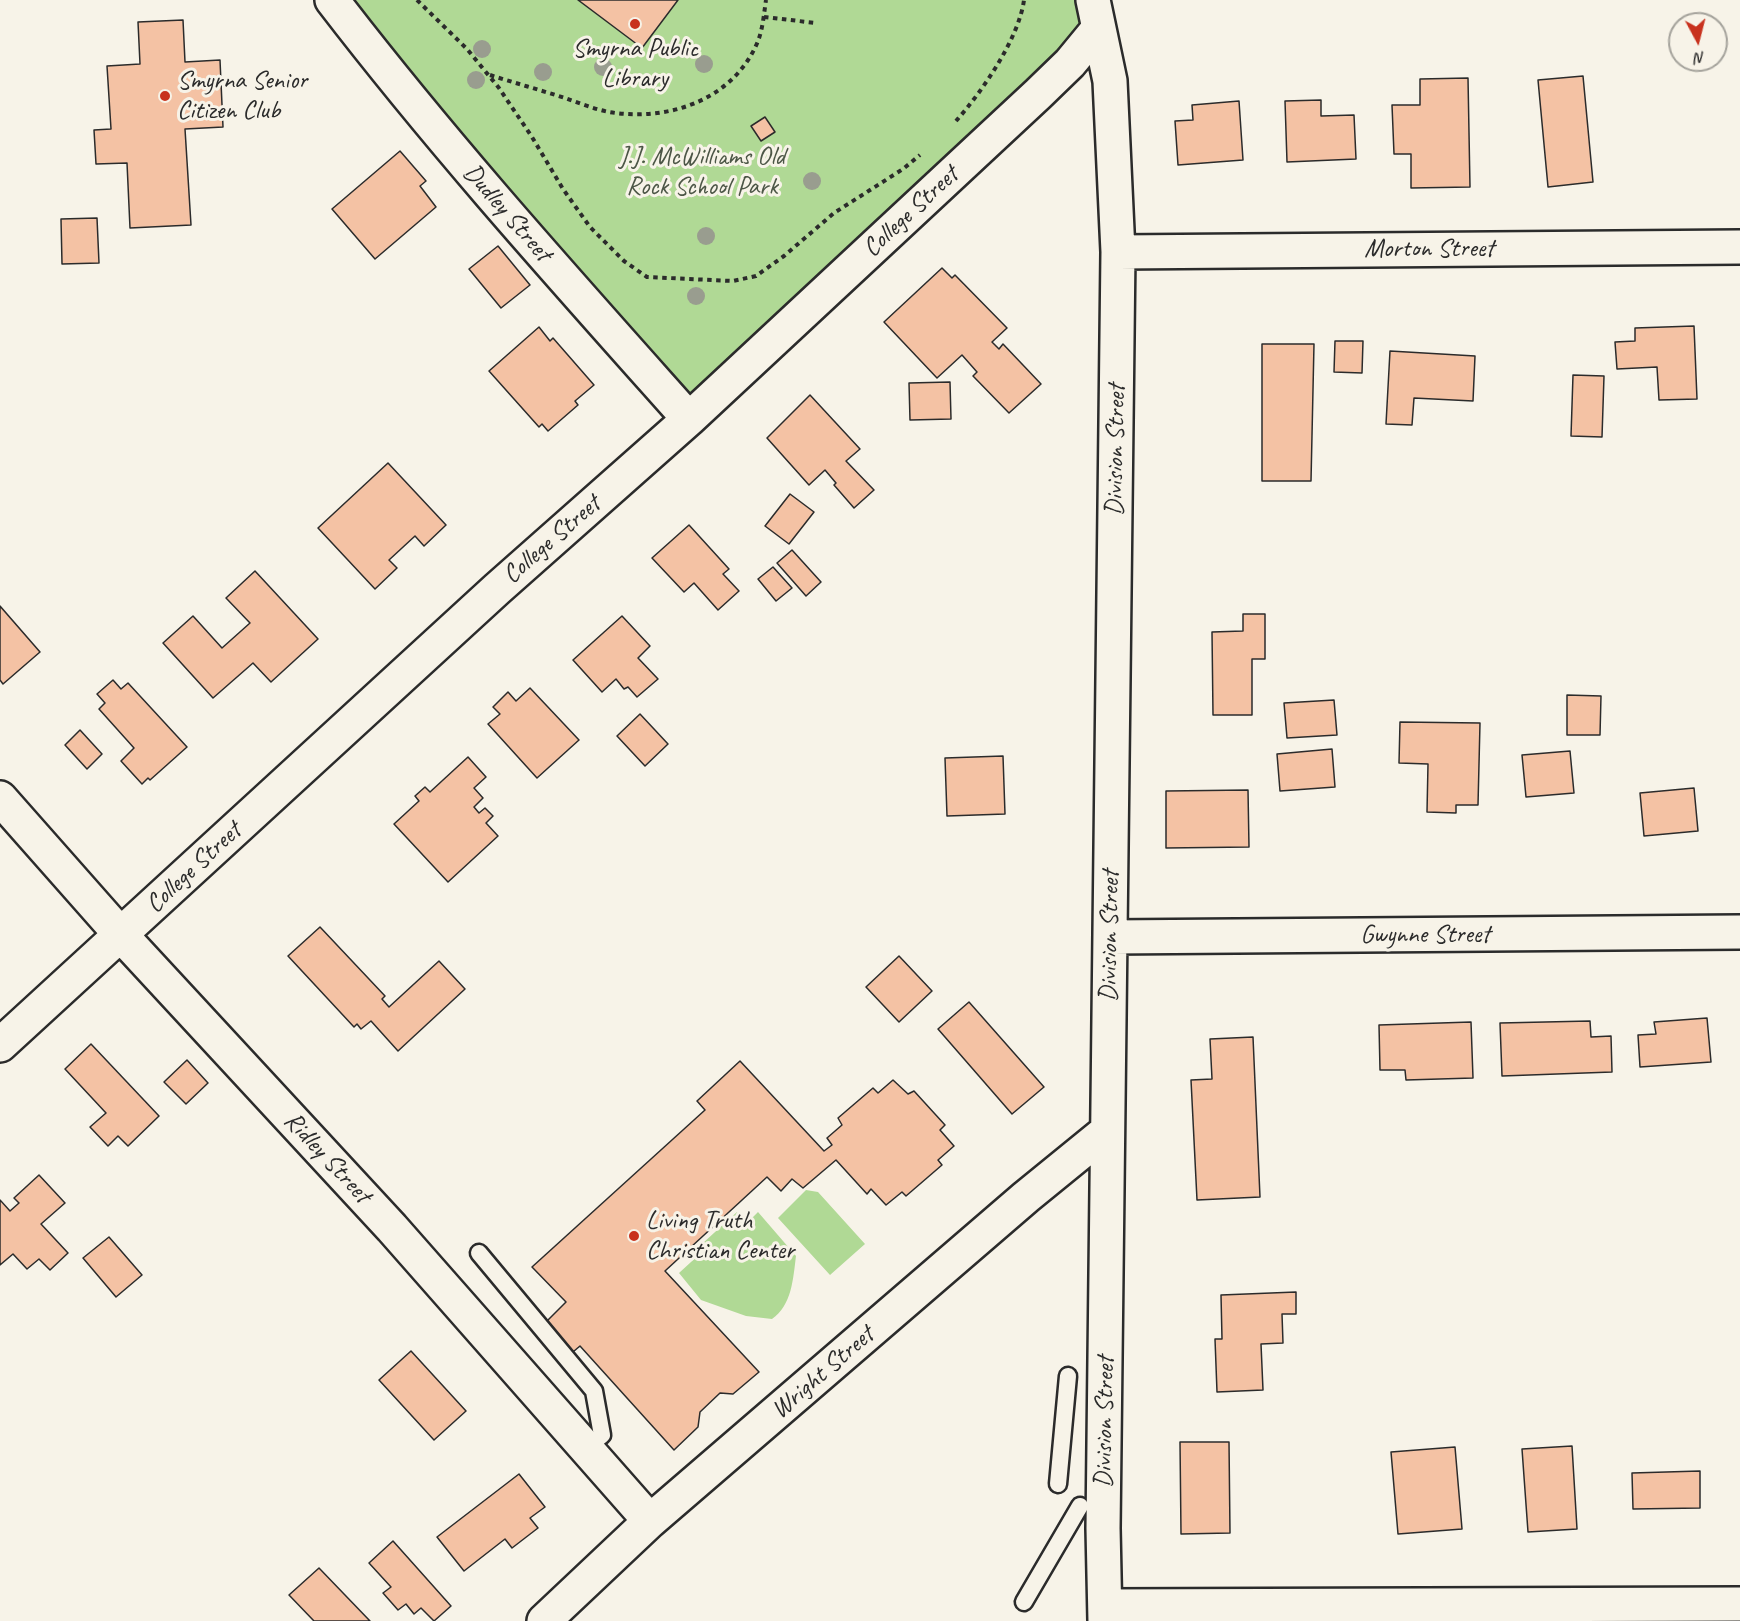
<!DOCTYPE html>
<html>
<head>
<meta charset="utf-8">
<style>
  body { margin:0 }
  #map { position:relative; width:1740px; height:1621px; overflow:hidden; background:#f7f3e8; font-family:Caveat,sans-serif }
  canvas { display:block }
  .north { position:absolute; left:1668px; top:12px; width:60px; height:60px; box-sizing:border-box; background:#f7f3e8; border:2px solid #a5a39c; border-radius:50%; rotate:173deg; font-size:16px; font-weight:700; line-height:24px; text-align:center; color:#2b2b2b }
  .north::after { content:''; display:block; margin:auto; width:21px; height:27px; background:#c8321e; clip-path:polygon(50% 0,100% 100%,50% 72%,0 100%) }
</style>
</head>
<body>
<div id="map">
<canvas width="1740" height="1621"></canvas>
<div class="north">N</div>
</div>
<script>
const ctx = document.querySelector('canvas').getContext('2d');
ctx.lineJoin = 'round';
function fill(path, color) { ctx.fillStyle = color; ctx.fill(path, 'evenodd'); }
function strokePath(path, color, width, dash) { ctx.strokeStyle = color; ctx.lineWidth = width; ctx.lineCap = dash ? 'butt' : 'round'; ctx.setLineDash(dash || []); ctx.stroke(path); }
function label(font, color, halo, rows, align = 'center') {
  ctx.font = font + ' Caveat,sans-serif'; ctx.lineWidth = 6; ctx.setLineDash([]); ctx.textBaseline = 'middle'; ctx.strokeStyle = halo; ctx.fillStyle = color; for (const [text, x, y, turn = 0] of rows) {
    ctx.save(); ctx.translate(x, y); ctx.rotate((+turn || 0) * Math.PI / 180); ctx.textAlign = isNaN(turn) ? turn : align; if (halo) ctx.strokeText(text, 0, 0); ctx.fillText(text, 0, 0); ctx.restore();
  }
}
fill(new Path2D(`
  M 332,0 L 1093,0 L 1098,29 L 689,419 Z
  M 806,1190 L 818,1192 L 865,1244 L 830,1275 L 778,1218 Z
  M 737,1212 L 747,1223 L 758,1212 L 796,1256 C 793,1279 792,1305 772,1319 L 746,1316 L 701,1300 L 679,1273 L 703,1251 L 703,1243 Z`), '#b0d995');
const building = new Path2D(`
  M 578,0 L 678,0 L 642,48 Z
  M 183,20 L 185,62 L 220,60 L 223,127 L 185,129 L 191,225 L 130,228 L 127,163 L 96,164 L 94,130 L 111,129 L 107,66 L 140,64 L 138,22 Z
  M 1583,76 L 1593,182 L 1548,187 L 1538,80 Z
  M 1468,78 L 1470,187 L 1411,188 L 1411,154 L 1394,154 L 1392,105 L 1420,105 L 1420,79 Z
  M 1321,100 L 1321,116 L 1354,115 L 1356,159 L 1287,162 L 1285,101 Z
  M 1239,101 L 1243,160 L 1178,165 L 1175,121 L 1193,120 L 1192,105 Z
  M 765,117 L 775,132 L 761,141 L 751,126 Z
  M 400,151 L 426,181 L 420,186 L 436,207 L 375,259 L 332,209 Z
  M 97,218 L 99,263 L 62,264 L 61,219 Z
  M 498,246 L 530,285 L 501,308 L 469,269 Z
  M 942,268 L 952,278 L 955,275 L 1007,328 L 992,342 L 999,349 L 1003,344 L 1041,384 L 1009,413 L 973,376 L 977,372 L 962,355 L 937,378 L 884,322 Z
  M 1694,326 L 1697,399 L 1659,400 L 1657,367 L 1617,369 L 1615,342 L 1635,341 L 1635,328 Z
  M 539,327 L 550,341 L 553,338 L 594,385 L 575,401 L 578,405 L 548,431 L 542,424 L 539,427 L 489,371 Z
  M 1335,341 L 1363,341 L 1362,373 L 1334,372 Z
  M 1262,344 L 1314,344 L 1311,481 L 1262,481 Z
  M 1390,351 L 1475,356 L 1473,401 L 1414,398 L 1412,425 L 1386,424 Z
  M 1573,375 L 1604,376 L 1602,437 L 1571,436 Z
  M 950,382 L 951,419 L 910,420 L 909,383 Z
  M 810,395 L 860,449 L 846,461 L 874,490 L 854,508 L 834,485 L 836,483 L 825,470 L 809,485 L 767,438 Z
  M 388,463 L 446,525 L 424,546 L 415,536 L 389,560 L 397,568 L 375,589 L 318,528 Z
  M 790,494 L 814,512 L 789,544 L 765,526 Z
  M 689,525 L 729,569 L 723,574 L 739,591 L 718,610 L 694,583 L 684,592 L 652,558 Z
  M 792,550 L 821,582 L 806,596 L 777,563 Z
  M 773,567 L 792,588 L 776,601 L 758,579 Z
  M 255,571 L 318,639 L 271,682 L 253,663 L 213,698 L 163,643 L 193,616 L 222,648 L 250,623 L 226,598 Z
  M 0,606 L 40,652 L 3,684 L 0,680 Z
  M 1243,614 L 1265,614 L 1265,659 L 1252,659 L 1252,715 L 1213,715 L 1212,632 L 1243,631 Z
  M 622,616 L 650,646 L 638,658 L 658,679 L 637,697 L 628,687 L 624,689 L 616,679 L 602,692 L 573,660 Z
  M 113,680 L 121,689 L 128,683 L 187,747 L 150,780 L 148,778 L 142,784 L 121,761 L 134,748 L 99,709 L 105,703 L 97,694 Z
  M 530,688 L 579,740 L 537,778 L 488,724 L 500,714 L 493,707 L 508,692 L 516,701 Z
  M 1567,695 L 1601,696 L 1600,735 L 1567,735 Z
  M 1334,700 L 1337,735 L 1287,738 L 1284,703 Z
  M 640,714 L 668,744 L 645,766 L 617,736 Z
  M 1400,722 L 1480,723 L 1478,805 L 1456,805 L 1456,813 L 1427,812 L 1428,764 L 1399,763 Z
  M 80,730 L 102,754 L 87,769 L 65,745 Z
  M 1332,749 L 1335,787 L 1280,791 L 1277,754 Z
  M 1570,751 L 1574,793 L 1526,797 L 1522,755 Z
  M 1003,756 L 1005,814 L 947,816 L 945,758 Z
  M 468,757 L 486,777 L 474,788 L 483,798 L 474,807 L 479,813 L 485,808 L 493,816 L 486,823 L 498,836 L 448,882 L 394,824 L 419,801 L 415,796 L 425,787 L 430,792 Z
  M 1694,788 L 1698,831 L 1644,836 L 1640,793 Z
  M 1248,790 L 1249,847 L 1166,848 L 1166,791 Z
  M 320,927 L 385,996 L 382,999 L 389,1007 L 439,961 L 465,989 L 398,1051 L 371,1021 L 361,1029 L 357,1024 L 354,1027 L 288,956 Z
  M 899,956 L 932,991 L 899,1022 L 866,987 Z
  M 969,1002 L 1044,1087 L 1012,1114 L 938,1029 Z
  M 1707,1018 L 1711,1062 L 1640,1067 L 1638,1035 L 1656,1034 L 1654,1022 Z
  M 1590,1021 L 1591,1037 L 1611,1036 L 1612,1072 L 1502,1076 L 1500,1023 Z
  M 1471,1022 L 1473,1078 L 1406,1080 L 1405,1070 L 1380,1070 L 1379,1025 Z
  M 1253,1037 L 1260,1197 L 1197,1200 L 1191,1080 L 1212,1079 L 1210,1039 Z
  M 91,1044 L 159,1116 L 128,1146 L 118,1136 L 108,1146 L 90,1127 L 106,1113 L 65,1069 Z
  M 187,1060 L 208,1083 L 186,1104 L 164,1082 Z
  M 740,1061 L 824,1151 L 832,1145 L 827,1138 L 842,1125 L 838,1118 L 873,1088 L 878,1093 L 893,1080 L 908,1094 L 914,1091 L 945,1125 L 940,1130 L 954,1146 L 938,1160 L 942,1165 L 906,1196 L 902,1192 L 886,1205 L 871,1189 L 867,1194 L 836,1160 L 803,1188 L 792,1179 L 781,1191 L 767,1177 L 665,1271 L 759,1372 L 733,1394 L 720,1393 L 700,1412 L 698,1427 L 674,1450 L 580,1346 L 567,1357 L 540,1328 L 566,1302 L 532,1267 L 705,1110 L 697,1101 Z
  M 39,1175 L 65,1203 L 41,1224 L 68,1253 L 50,1270 L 39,1259 L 27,1269 L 13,1254 L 0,1265 L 0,1200 L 10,1211 L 19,1203 L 14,1198 Z
  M 109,1237 L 142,1275 L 116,1297 L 83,1258 Z
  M 1296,1292 L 1296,1314 L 1282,1314 L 1283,1343 L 1261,1344 L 1263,1390 L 1217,1392 L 1215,1339 L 1222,1339 L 1221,1295 Z
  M 411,1351 L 466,1411 L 434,1440 L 379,1380 Z
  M 1180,1442 L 1229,1442 L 1230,1533 L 1181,1534 Z
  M 1572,1446 L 1577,1529 L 1528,1532 L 1522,1449 Z
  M 1455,1447 L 1462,1529 L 1398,1534 L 1391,1452 Z
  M 1700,1471 L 1700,1508 L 1633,1509 L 1632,1473 Z
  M 519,1474 L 545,1507 L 530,1518 L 538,1528 L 512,1548 L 505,1539 L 464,1571 L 437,1537 Z
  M 393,1541 L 451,1606 L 434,1621 L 421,1608 L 414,1614 L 406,1604 L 398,1610 L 383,1593 L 391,1587 L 369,1563 Z
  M 319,1568 L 370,1621 L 314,1621 L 289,1595 Z`);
fill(building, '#f4c2a4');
strokePath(building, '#2b2b2b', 1.5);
const service = new Path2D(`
  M 479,1253 L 594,1391 L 602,1435 L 587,1447
  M 1058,1484 L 1068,1376
  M 1024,1602 L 1080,1506`);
const minor = new Path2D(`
  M 332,0 C 444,146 567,282 689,419
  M 1093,0 L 1110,81 L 1118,252 L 1103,1528 L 1105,1621
  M 1118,252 L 1740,247
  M 0,798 L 121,935 L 392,1228 L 650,1521
  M 1110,937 L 1740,932
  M 0,1045 L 497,589 L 689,419 L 1038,94 L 1070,63 L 1098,29
  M 1105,1606 L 1740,1604
  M 544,1621 L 650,1521 L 1026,1197 L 1107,1131`);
strokePath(service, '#2b2b2b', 21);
strokePath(minor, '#2b2b2b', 38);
strokePath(new Path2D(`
  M 417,0 L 467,49 L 499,88 L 532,137 L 563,189 L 590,227 L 624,261 L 647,277 L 733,281 L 756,276 L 784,256 L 834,213 L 903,169 L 920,155
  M 764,17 L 816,23
  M 490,75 C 515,83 540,90 565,98 C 579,103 594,109 609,112 C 668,122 734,100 758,41 C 763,28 764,13 766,0
  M 956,121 C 982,92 1019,38 1024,0`), '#2b2b2b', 4, [4.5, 4.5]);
strokePath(service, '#f7f3e8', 16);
strokePath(minor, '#f7f3e8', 33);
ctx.fillStyle = '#999d8f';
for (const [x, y] of [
  [482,49],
  [704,64],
  [603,67],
  [543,72],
  [476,80],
  [812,181],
  [706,236],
  [696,296]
]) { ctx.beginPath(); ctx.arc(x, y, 9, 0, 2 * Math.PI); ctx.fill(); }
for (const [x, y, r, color] of [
  [635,24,6,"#c8321e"],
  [165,96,6,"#c8321e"],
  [634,1236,6,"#c8321e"]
]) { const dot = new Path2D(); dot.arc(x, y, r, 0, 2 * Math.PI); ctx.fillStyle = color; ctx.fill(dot); strokePath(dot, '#f7f3e8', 2); }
label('26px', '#2b2b2b', '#f7f3e8', [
  ["Smyrna Public",635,49,"center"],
  ["Library",635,79,"center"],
  ["Smyrna Senior",177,81],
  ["Citizen Club",177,111],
  ["Living Truth",646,1221],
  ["Christian Center",646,1251]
], 'left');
label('26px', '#4c5646', '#f7f3e8', [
  ["J.J. McWilliams Old",702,157],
  ["Rock School Park",702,187]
]);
label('26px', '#2b2b2b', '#f7f3e8', [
  ["College Street",911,212,-43],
  ["Dudley Street",507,213,49],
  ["Morton Street",1429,249],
  ["Division Street",1116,450,-89],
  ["College Street",552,540,-41],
  ["College Street",194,868,-43],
  ["Gwynne Street",1425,935],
  ["Division Street",1110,936,-89],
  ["Ridley Street",327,1158,47],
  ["Wright Street",823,1373,-41],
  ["Division Street",1105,1422,-89]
]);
</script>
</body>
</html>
